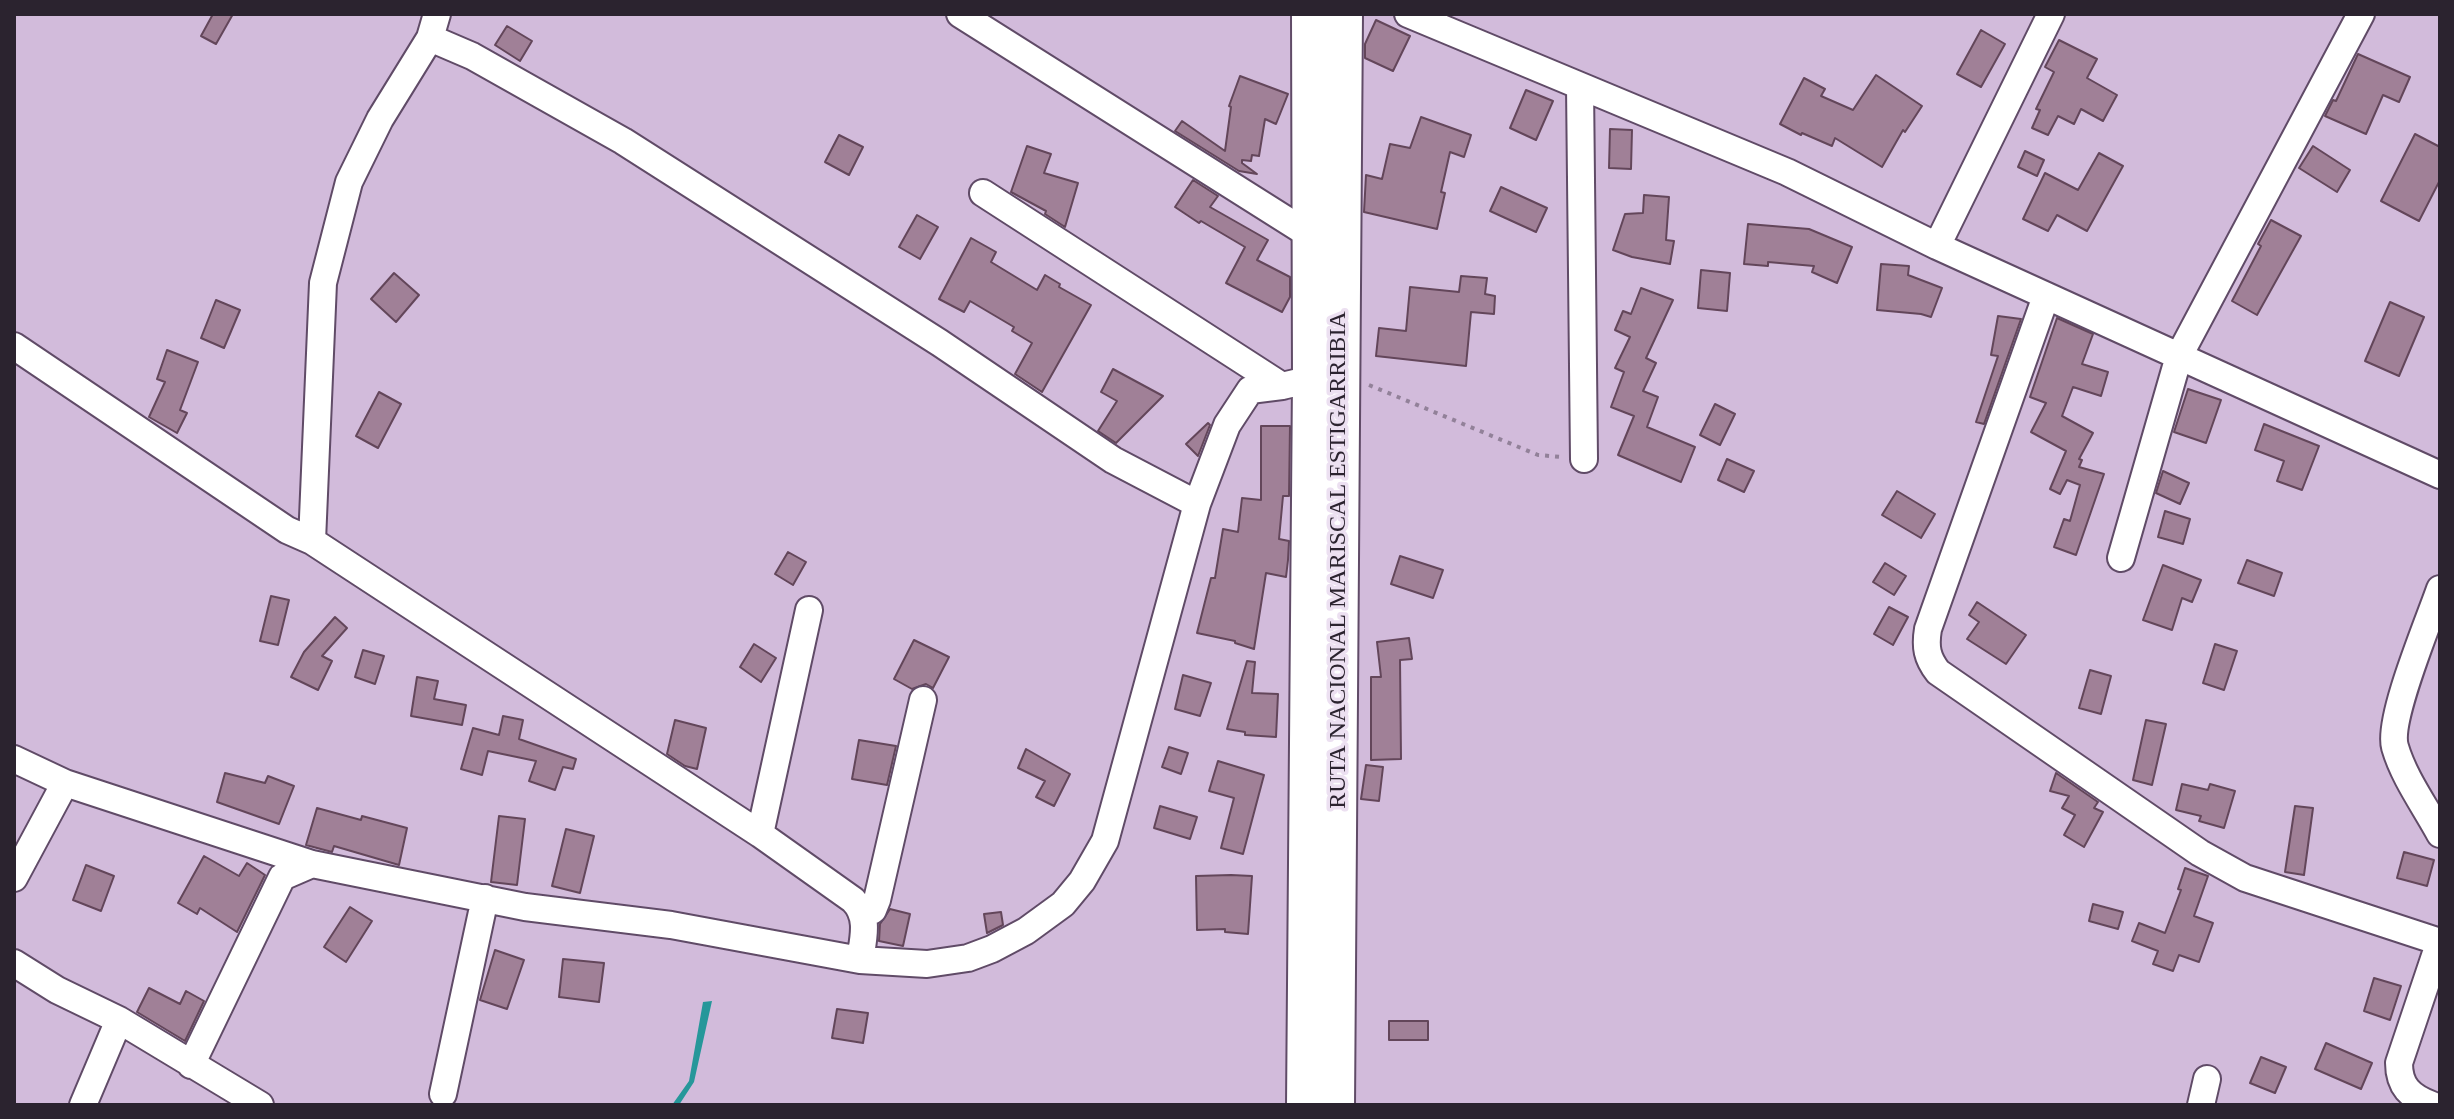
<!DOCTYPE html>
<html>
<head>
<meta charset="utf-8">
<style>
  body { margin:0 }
  #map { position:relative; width:2454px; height:1119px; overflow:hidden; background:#d2bbdb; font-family:Georgia,serif }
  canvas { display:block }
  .frame { position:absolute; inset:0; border:16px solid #2b232f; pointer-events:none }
</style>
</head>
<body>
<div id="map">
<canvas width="2454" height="1119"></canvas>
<div class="frame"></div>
</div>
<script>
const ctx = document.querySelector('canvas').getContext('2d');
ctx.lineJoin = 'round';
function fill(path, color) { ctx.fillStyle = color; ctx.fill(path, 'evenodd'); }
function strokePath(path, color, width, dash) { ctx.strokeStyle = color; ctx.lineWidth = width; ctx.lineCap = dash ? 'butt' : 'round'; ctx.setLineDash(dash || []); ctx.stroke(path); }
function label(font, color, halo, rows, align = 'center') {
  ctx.font = font + ' Georgia,serif'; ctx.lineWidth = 7; ctx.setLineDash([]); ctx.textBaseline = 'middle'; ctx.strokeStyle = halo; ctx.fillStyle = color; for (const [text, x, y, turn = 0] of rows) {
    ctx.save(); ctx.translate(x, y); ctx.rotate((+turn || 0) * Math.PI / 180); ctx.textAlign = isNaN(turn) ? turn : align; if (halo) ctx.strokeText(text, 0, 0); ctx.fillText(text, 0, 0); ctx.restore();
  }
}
fill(new Path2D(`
  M 712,1001 L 694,1082 L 679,1105 L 672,1105 L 689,1081 L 703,1002 Z`), '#26979a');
const building = new Path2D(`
  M 213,14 L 233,14 L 216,44 L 201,36 Z
  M 1376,20 L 1410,36 L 1393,71 L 1365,58 L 1365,44 Z
  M 507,26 L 532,41 L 520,61 L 495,45 Z
  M 1981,30 L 2005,44 L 1981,87 L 1957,74 Z
  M 2059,40 L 2097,59 L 2087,78 L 2117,95 L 2103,121 L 2081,109 L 2074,124 L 2058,116 L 2048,135 L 2032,128 L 2040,110 L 2036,109 L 2054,72 L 2045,67 Z
  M 2358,54 L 2410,77 L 2399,102 L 2383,95 L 2366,134 L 2325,116 L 2333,100 L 2336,101 Z
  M 1876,75 L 1922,106 L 1905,132 L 1903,130 L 1882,167 L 1835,138 L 1832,146 L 1802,133 L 1801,135 L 1780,124 L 1804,78 L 1825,89 L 1821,96 L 1853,110 Z
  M 1240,76 L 1288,94 L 1276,124 L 1265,119 L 1259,156 L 1252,155 L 1251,161 L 1242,160 L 1242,163 L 1257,174 L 1239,171 L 1175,131 L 1182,121 L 1225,151 L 1231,107 L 1229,106 Z
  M 1526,90 L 1553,101 L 1536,140 L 1510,128 Z
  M 1421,117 L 1471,135 L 1464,157 L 1450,152 L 1441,192 L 1445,193 L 1437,229 L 1364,212 L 1366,175 L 1382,179 L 1390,144 L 1410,148 Z
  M 1610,129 L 1632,130 L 1631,169 L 1609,168 Z
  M 2415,134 L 2440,147 L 2440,180 L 2419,221 L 2381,201 Z
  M 839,135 L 863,147 L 849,175 L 825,162 Z
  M 1027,146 L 1051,154 L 1044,173 L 1078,183 L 1065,227 L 1045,214 L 1046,211 L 1011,192 Z
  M 2313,146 L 2350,170 L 2337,192 L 2299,168 Z
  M 2025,151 L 2044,160 L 2037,176 L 2018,167 Z
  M 2099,153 L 2123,166 L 2087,231 L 2057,215 L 2048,231 L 2023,219 L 2045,173 L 2078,190 Z
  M 1193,180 L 1218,196 L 1210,207 L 1268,240 L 1257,260 L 1290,277 L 1290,297 L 1282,312 L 1226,283 L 1245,247 L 1201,221 L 1199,223 L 1175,207 Z
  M 1501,187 L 1547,208 L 1536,232 L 1490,211 Z
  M 1644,195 L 1669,197 L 1666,240 L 1674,241 L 1670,264 L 1632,257 L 1613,250 L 1625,214 L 1643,213 Z
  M 917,215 L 938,227 L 920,259 L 899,247 Z
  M 2271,220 L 2301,236 L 2257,315 L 2232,301 L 2261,246 L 2258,244 Z
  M 1748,224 L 1809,229 L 1852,247 L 1837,283 L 1812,272 L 1814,266 L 1768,262 L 1768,266 L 1744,264 Z
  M 971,238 L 996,252 L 991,262 L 1037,290 L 1045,275 L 1060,284 L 1059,287 L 1091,305 L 1042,392 L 1015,374 L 1032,343 L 1012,331 L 1014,327 L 970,301 L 964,312 L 939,299 Z
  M 1881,264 L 1909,266 L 1908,275 L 1942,288 L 1931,317 L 1921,314 L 1877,310 Z
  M 1701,270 L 1730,273 L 1727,311 L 1698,308 Z
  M 394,273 L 419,295 L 396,322 L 371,299 Z
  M 1461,276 L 1487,278 L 1485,294 L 1495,296 L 1494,314 L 1471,312 L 1466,366 L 1376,356 L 1379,328 L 1406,331 L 1410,287 L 1459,292 Z
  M 1641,288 L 1673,300 L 1646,358 L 1656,363 L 1643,391 L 1658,397 L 1647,427 L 1695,447 L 1681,482 L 1618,455 L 1634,416 L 1611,407 L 1624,372 L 1615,368 L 1630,337 L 1615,330 L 1623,311 L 1631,314 Z
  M 216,300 L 240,310 L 224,348 L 201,338 Z
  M 2390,302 L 2424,317 L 2399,376 L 2365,361 Z
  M 1998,316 L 2021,319 L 1984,424 L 1976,422 L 1998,356 L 1991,355 Z
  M 2057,318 L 2093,334 L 2082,364 L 2108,372 L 2101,396 L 2073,387 L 2062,416 L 2093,433 L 2079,459 L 2082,460 L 2079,467 L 2104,474 L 2076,555 L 2054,547 L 2064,519 L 2070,521 L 2080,485 L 2067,480 L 2060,494 L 2050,489 L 2066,451 L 2031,432 L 2046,403 L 2030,397 Z
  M 167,350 L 198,362 L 180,410 L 187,413 L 177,433 L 149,417 L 165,382 L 157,379 Z
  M 1113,369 L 1163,396 L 1116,443 L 1098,431 L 1117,401 L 1101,392 Z
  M 2188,389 L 2221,400 L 2206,443 L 2174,432 Z
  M 379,392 L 401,404 L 378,448 L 356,436 Z
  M 1715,404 L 1735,414 L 1720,445 L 1700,435 Z
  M 1208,423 L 1210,425 L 1198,456 L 1186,444 Z
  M 2264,424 L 2319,446 L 2302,490 L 2277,481 L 2284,461 L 2255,450 Z
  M 1261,426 L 1290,426 L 1289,496 L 1283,496 L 1279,539 L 1289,541 L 1288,560 L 1286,577 L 1266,573 L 1254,649 L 1235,643 L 1235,641 L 1197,633 L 1211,578 L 1215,578 L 1223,529 L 1238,532 L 1242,498 L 1261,500 Z
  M 1727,459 L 1754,471 L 1744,492 L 1718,480 Z
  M 2163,471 L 2189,483 L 2180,504 L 2156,493 Z
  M 1897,491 L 1935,514 L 1921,538 L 1882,515 Z
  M 2165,511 L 2190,519 L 2183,544 L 2158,537 Z
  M 788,552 L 806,562 L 793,585 L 775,574 Z
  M 1400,556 L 1443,570 L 1433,598 L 1391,584 Z
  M 2247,560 L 2282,573 L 2274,596 L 2238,583 Z
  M 1885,563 L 1906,576 L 1894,595 L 1873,582 Z
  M 2163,565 L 2201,580 L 2192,602 L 2182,598 L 2172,630 L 2143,620 Z
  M 271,596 L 289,600 L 278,645 L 260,641 Z
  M 1977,602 L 2026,635 L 2006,664 L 1967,639 L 1979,622 L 1969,615 Z
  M 1889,607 L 1908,617 L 1893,645 L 1874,634 Z
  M 335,617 L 347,628 L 322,656 L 332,661 L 318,690 L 291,677 L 304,652 Z
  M 1409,638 L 1412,659 L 1400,660 L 1401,759 L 1371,760 L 1371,677 L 1381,677 L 1377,642 Z
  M 914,640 L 949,657 L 933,688 L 926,684 L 912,689 L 894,679 Z
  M 754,644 L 776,658 L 761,682 L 740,667 Z
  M 2215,644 L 2237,651 L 2224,690 L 2203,683 Z
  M 363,650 L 384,656 L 375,684 L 355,677 Z
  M 1247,661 L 1255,662 L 1252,693 L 1278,694 L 1276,737 L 1245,735 L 1245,732 L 1227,729 Z
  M 2090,670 L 2111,676 L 2101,714 L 2079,708 Z
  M 1183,675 L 1211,683 L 1200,716 L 1175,709 Z
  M 417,677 L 438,681 L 434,699 L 466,705 L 462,725 L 411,716 Z
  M 503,716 L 523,720 L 519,739 L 576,759 L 573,769 L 563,767 L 555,790 L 529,781 L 536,761 L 488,751 L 482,775 L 461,769 L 473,728 L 499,735 Z
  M 675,720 L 706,728 L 697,769 L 685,766 L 667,754 Z
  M 2146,720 L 2166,724 L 2152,785 L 2133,780 Z
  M 859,740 L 896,746 L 887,785 L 852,779 Z
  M 1169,747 L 1188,753 L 1181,774 L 1162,767 Z
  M 1026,749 L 1070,774 L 1054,806 L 1036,797 L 1045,781 L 1018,768 Z
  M 1218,761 L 1264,775 L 1243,854 L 1221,848 L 1234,798 L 1209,791 Z
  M 1366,765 L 1383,767 L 1379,801 L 1361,799 Z
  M 225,773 L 265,783 L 268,776 L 294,786 L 279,824 L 217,802 Z
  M 2056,773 L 2098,802 L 2094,808 L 2103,812 L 2084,847 L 2064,835 L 2075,815 L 2062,808 L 2069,796 L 2050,791 Z
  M 2182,784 L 2208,790 L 2210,784 L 2235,791 L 2224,828 L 2199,821 L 2201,816 L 2176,810 Z
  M 1160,806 L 1197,817 L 1190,839 L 1154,828 Z
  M 2295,806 L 2313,808 L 2304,875 L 2285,872 Z
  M 317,808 L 361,820 L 362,816 L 407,828 L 399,865 L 334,846 L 332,852 L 306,845 Z
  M 499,816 L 525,819 L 517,885 L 491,882 Z
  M 566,829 L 594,836 L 580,893 L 552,886 Z
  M 2404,852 L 2434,860 L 2427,886 L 2397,878 Z
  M 204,856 L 239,876 L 247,863 L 265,875 L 237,932 L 200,908 L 197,914 L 178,903 Z
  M 86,865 L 114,876 L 101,911 L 73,900 Z
  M 2185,868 L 2208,876 L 2194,916 L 2213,923 L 2199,962 L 2179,955 L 2173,971 L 2153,964 L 2158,951 L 2132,941 L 2139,923 L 2165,933 L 2181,890 L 2178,889 Z
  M 1231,875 L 1252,876 L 1248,934 L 1225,932 L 1225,929 L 1197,930 L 1196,876 Z
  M 2093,904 L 2123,912 L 2118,929 L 2089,921 Z
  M 350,907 L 372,921 L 346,962 L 324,947 Z
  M 890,909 L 910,914 L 903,946 L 879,941 L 880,924 Z
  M 1001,912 L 1003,925 L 987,933 L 984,914 Z
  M 495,950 L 524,960 L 507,1009 L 480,1000 Z
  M 563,959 L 604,963 L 599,1002 L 559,997 Z
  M 2374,978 L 2401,986 L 2390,1020 L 2364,1011 Z
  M 149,988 L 180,1004 L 186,991 L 204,1001 L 185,1041 L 137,1012 Z
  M 837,1009 L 868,1013 L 863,1043 L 832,1038 Z
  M 1389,1021 L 1428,1021 L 1428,1040 L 1389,1040 Z
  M 2326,1043 L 2372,1063 L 2361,1089 L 2315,1069 Z
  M 2261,1057 L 2286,1067 L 2275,1093 L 2250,1083 Z`);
fill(building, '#a08097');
strokePath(building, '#63465a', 2);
const minor = new Path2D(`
  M 960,14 L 1310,235
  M 1408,14 L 1787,172 L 1937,246 L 2440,475
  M 430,38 L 472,56 L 623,141 L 940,343 L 1113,460 L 1197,504
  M 1580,86 L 1584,459
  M 983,193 L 1282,386
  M 1937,246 L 2051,14
  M 2046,296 L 1928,629 C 1925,647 1927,658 1938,672 L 2200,853 L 2245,878 L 2440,942
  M 14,346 L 287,530 L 312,541 L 760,834 L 853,900 C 870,917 863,939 860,960
  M 312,541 L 323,283 L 349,182 L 380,119 L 430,38 L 437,14
  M 2121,558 L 2179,356 L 2361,14
  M 2440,589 C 2429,621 2387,720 2395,747 C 2404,778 2425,806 2440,834
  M 14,759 L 65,783 L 312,864 L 525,907 L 671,925 L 860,960 L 927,964 L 968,958 L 992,949 L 1026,931 L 1063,904 L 1082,881 L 1105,841 L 1197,504 L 1227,425 L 1250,390 L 1282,386 L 1312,379
  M 760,834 L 809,610
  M 14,878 L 65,783
  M 863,915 L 873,910 L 877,900 L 923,700
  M 14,963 L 57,990 L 119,1020 L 260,1105
  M 191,1065 L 282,877 L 312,864
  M 443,1094 L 485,898
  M 83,1105 L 119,1020
  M 2201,1105 L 2207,1079
  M 2432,1105 C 2410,1097 2399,1086 2399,1063 L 2440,941`);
const highway = new Path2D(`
  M 1306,1105 L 1312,379 L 1311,14
  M 1335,1105 L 1343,14`);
strokePath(minor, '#604b67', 30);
strokePath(highway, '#604b67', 42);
strokePath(new Path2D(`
  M 1369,385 L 1538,455 L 1562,457`), '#928199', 4, [4, 6]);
strokePath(minor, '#fff', 26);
strokePath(highway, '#fff', 38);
label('24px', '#2b232f', '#ece0f1', [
  ["RUTA NACIONAL MARISCAL ESTIGARRIBIA",1339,560,-90]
]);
</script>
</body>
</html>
